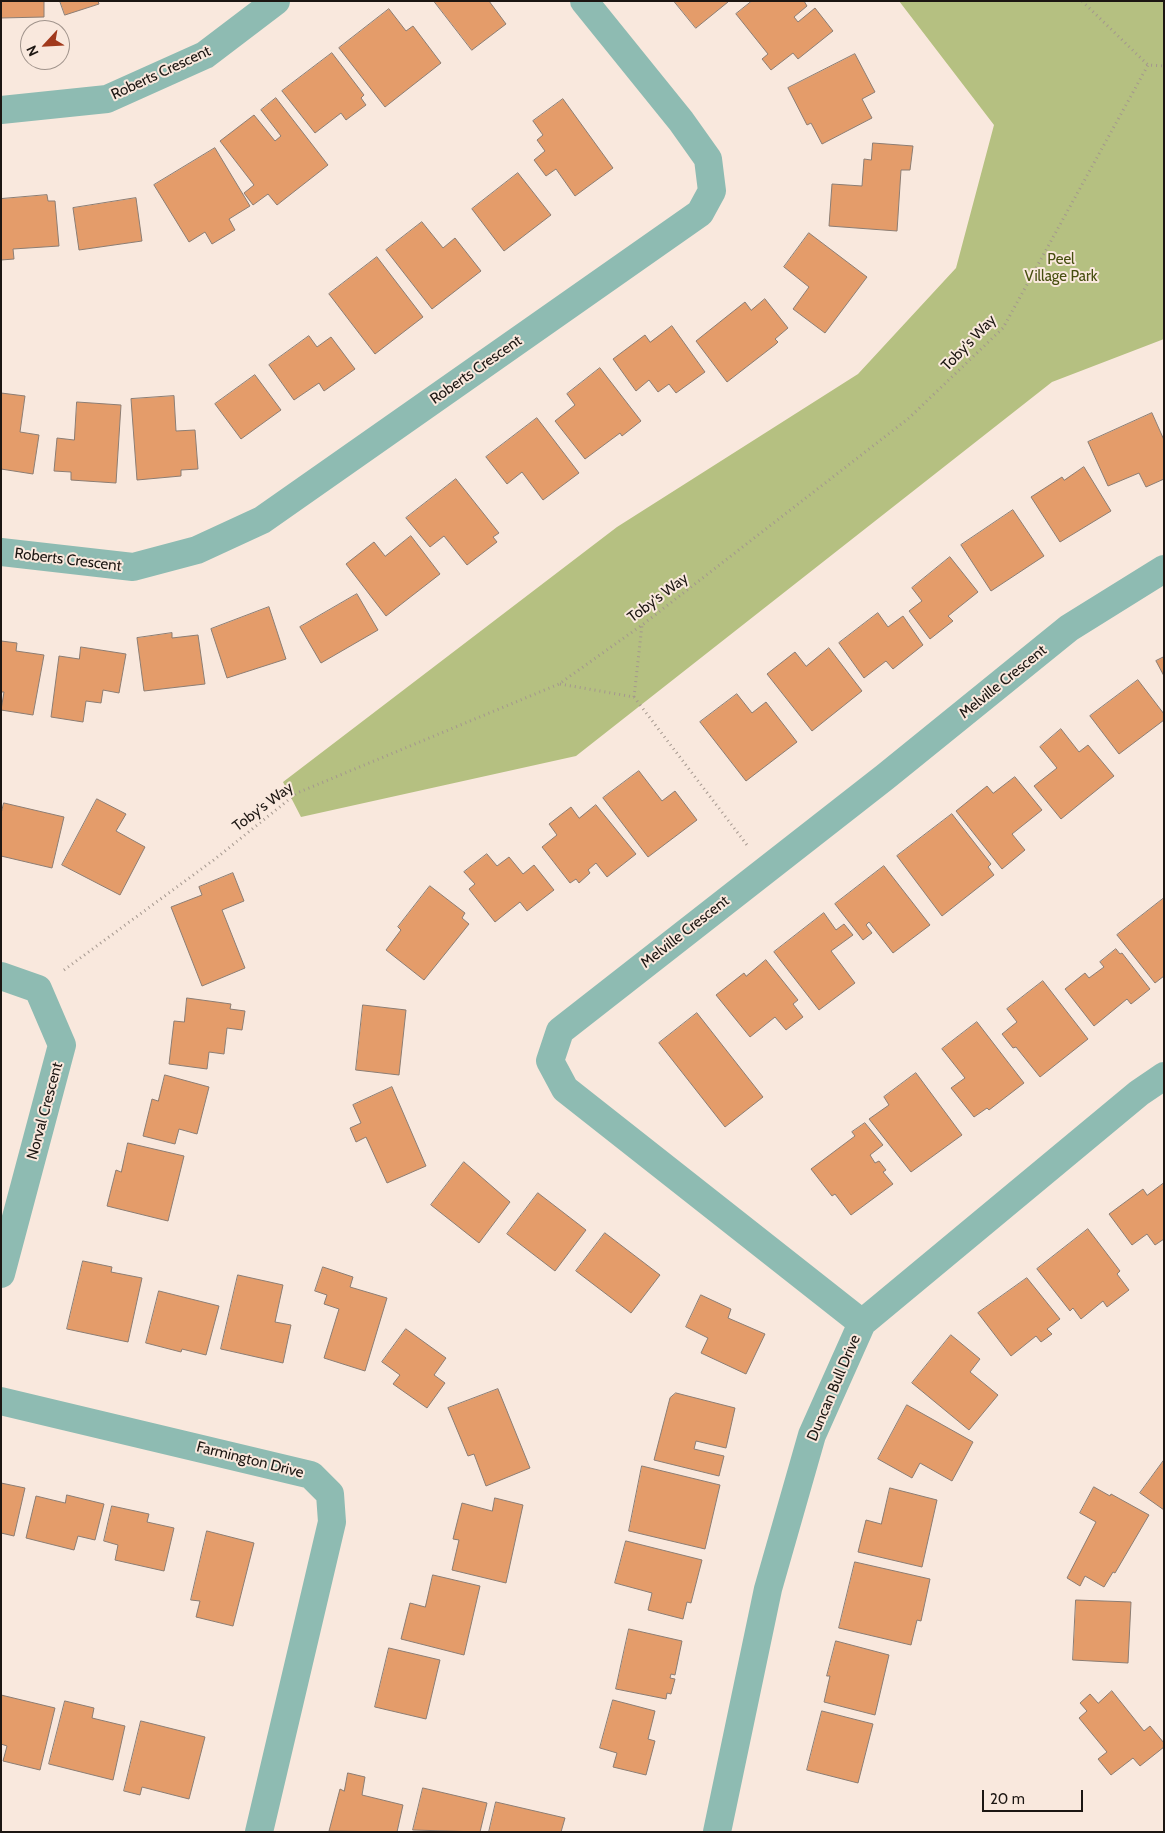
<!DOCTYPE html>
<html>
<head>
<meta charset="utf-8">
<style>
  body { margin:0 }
  #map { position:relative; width:1165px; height:1833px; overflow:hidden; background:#f9e8dd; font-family:Cabin,sans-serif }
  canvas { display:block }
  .frame { position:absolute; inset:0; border:2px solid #1c1612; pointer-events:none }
  .north { position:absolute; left:20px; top:20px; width:50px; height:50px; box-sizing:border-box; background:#f9e8dd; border:1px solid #a1948c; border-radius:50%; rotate:245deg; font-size:14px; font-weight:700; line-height:20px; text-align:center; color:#1c1612 }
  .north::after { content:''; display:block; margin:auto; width:18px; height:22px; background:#a1391c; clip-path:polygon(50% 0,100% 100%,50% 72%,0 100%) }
  .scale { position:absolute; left:982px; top:1790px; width:101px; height:22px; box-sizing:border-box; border:2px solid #1c1612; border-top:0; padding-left:6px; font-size:15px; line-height:18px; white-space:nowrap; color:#1c1612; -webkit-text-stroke:4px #f9e8dd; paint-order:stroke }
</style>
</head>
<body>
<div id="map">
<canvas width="1165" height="1833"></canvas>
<div class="frame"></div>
<div class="north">N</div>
<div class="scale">20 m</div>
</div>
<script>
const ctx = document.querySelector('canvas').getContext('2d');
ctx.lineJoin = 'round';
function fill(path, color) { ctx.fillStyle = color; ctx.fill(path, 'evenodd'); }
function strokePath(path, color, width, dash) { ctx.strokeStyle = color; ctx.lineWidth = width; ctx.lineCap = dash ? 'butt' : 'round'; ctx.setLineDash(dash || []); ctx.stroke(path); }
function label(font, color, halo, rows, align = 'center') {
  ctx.font = font + ' Cabin,sans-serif'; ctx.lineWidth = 4; ctx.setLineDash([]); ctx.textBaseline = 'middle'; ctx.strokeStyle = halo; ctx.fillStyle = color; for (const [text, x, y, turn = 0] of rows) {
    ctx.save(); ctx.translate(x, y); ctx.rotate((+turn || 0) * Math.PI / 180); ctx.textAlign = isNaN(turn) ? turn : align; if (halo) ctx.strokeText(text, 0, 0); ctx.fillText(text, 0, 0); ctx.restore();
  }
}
fill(new Path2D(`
  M 899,1 L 1164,1 L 1164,339 L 1052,382 L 576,756 L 301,817 L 283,782 L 617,527 L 858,374 L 956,268 L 994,125 Z`), '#b5c081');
const building = new Path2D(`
  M 1,1 L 44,1 L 44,17 L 1,18 Z
  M 60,1 L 98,1 L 99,4 L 65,15 Z
  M 434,1 L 489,1 L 506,24 L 472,50 Z
  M 674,1 L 728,1 L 728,2 L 696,28 Z
  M 752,1 L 804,1 L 807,6 L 794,17 L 798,22 L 815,8 L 833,31 L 798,59 L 793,53 L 771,70 L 762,59 L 768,54 L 736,14 Z
  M 389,9 L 406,31 L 413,26 L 441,63 L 385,107 L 339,48 Z
  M 332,53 L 364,95 L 361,98 L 366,105 L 346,120 L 341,113 L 315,133 L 282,91 Z
  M 855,54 L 875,92 L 862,99 L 872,118 L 822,144 L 811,123 L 807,125 L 788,88 Z
  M 276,98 L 328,165 L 277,205 L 268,194 L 253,205 L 244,193 L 254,185 L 220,141 L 254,115 L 275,141 L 281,136 L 261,110 Z
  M 563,99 L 613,168 L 575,196 L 556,169 L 546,176 L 534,160 L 545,151 L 537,140 L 543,135 L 533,121 Z
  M 873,143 L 913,146 L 910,170 L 901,170 L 897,231 L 829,226 L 832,184 L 862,186 L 864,159 L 871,160 Z
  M 215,148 L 250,206 L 229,219 L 235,230 L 212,244 L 205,232 L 189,242 L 154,185 Z
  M 518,173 L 551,215 L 504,251 L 472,209 Z
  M 47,195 L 48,201 L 55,201 L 59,246 L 13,249 L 14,259 L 1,260 L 1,199 Z
  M 136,198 L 142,241 L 79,250 L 73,208 Z
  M 422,222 L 443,248 L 455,238 L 481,271 L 432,309 L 386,250 Z
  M 809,233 L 867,277 L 825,333 L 793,309 L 809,287 L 784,267 Z
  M 377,257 L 423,317 L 375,354 L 329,294 Z
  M 765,299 L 788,328 L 775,339 L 778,342 L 776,344 L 727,382 L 696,341 L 745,302 L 751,310 Z
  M 672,326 L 705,372 L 676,393 L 669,384 L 658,392 L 649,380 L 636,391 L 613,359 L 645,335 L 650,342 Z
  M 309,336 L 317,347 L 331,337 L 355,369 L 324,391 L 319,383 L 294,400 L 269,365 Z
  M 600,368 L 641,421 L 622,436 L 620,433 L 585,459 L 555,421 L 575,405 L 567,394 Z
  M 255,375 L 281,410 L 241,439 L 215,404 Z
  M 1,393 L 25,396 L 20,432 L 39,435 L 33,474 L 1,469 Z
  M 174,396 L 176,431 L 195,430 L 198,469 L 181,470 L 181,476 L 137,480 L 131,399 Z
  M 77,402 L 121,405 L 116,483 L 71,480 L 71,472 L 54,471 L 57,438 L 74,440 Z
  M 1152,413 L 1164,440 L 1164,479 L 1146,487 L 1139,473 L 1108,486 L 1088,442 Z
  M 537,418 L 579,473 L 543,500 L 522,472 L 507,484 L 486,457 Z
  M 1084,467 L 1111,511 L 1060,542 L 1031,497 L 1062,477 L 1064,480 Z
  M 456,479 L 499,533 L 493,537 L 497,542 L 467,565 L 444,536 L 430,547 L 406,518 Z
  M 1013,510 L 1044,556 L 991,591 L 961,545 Z
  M 411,536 L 440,574 L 386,616 L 346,564 L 374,542 L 385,556 Z
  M 950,557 L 978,592 L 948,616 L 953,621 L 930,639 L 909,611 L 922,601 L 912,588 Z
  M 357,594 L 378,630 L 321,663 L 300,627 Z
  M 269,607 L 286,659 L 227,678 L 211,629 Z
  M 878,613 L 888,627 L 903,616 L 923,645 L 893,669 L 886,661 L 864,678 L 839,643 Z
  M 172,633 L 172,638 L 198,635 L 205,684 L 144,691 L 137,638 Z
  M 1,641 L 17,643 L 16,651 L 44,655 L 33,715 L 1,710 L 4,692 L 1,692 Z
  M 81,647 L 126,654 L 119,693 L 103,690 L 101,703 L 86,701 L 83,722 L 51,717 L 59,656 L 79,659 Z
  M 829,648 L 862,691 L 812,731 L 767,674 L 795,652 L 806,666 Z
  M 1164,657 L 1164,676 L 1156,661 Z
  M 1138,680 L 1164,714 L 1164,720 L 1119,754 L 1090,716 Z
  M 737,694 L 752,713 L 766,702 L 797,742 L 746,781 L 700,722 Z
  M 1061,729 L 1079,752 L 1088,745 L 1114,776 L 1061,819 L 1034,786 L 1057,768 L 1040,747 Z
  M 639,771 L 662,801 L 675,791 L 697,820 L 648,857 L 603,798 Z
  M 1015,777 L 1042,810 L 1012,834 L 1025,850 L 1002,869 L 956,811 L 987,786 L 993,793 Z
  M 97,799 L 126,814 L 116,831 L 145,847 L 120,895 L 62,865 Z
  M 4,803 L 64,817 L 52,868 L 1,856 L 1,814 Z
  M 596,805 L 636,854 L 607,877 L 596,863 L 588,870 L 590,873 L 579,883 L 576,879 L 570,883 L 542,847 L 557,835 L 549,824 L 571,807 L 579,818 Z
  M 952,814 L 991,864 L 988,867 L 994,875 L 942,916 L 897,856 Z
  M 487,854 L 497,866 L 509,857 L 523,874 L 534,865 L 554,890 L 527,911 L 520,902 L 495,922 L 469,889 L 475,884 L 464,872 Z
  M 884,866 L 930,925 L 893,953 L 869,922 L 866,925 L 872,933 L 863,940 L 835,904 Z
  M 233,873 L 244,901 L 222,910 L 245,968 L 202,986 L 171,907 L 202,895 L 199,887 Z
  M 430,886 L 465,913 L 462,918 L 469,924 L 424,980 L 386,950 L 401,930 L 398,927 Z
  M 1164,898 L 1164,976 L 1155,983 L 1117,935 Z
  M 824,913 L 836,930 L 844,924 L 853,935 L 831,951 L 855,983 L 819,1010 L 774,952 Z
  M 1116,949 L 1120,954 L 1122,953 L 1150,989 L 1131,1004 L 1127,999 L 1094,1026 L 1065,989 L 1085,973 L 1089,978 L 1104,967 L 1100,962 Z
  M 766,960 L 798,1000 L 793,1004 L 803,1017 L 786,1030 L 775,1017 L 750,1037 L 716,995 L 744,973 L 746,976 Z
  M 1043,981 L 1088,1039 L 1040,1077 L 1016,1047 L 1013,1048 L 1002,1034 L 1017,1022 L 1007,1009 Z
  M 187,998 L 231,1004 L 230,1009 L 245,1011 L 242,1030 L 227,1028 L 224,1054 L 209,1052 L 207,1069 L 169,1064 L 174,1021 L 184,1022 Z
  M 363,1005 L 406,1010 L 399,1075 L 356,1070 Z
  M 697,1013 L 763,1097 L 725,1127 L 659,1043 Z
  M 977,1022 L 1024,1083 L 989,1110 L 987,1108 L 974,1117 L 951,1088 L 965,1078 L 942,1049 Z
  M 916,1073 L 962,1135 L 911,1172 L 869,1119 L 889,1105 L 884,1097 Z
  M 165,1075 L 209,1087 L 197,1134 L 179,1129 L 175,1144 L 143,1136 L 152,1099 L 158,1101 Z
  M 392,1087 L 426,1166 L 387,1183 L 366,1137 L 356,1142 L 350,1128 L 361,1123 L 353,1105 Z
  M 865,1123 L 883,1145 L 870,1155 L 875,1163 L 879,1161 L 886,1170 L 883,1172 L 893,1184 L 851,1215 L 835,1194 L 832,1196 L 811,1169 L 855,1136 L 852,1132 Z
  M 128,1143 L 184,1156 L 168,1221 L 107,1206 L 116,1170 L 121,1172 Z
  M 464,1162 L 510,1202 L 479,1243 L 431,1205 Z
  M 1164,1183 L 1164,1239 L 1155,1245 L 1147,1234 L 1132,1245 L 1109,1214 L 1143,1189 L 1147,1195 Z
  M 538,1193 L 586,1230 L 555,1271 L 507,1234 Z
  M 1088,1229 L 1120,1271 L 1117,1274 L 1129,1290 L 1107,1307 L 1103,1301 L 1081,1319 L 1073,1308 L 1070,1311 L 1037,1269 Z
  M 605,1233 L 660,1275 L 631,1313 L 576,1271 Z
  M 83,1261 L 112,1267 L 111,1272 L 142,1278 L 128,1342 L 67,1329 Z
  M 323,1267 L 353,1277 L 350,1287 L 387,1298 L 365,1371 L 324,1358 L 339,1309 L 324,1304 L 327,1295 L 315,1291 Z
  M 238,1275 L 283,1285 L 275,1322 L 291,1325 L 283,1363 L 221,1349 Z
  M 1027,1278 L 1060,1319 L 1047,1329 L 1052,1334 L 1041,1342 L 1036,1336 L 1011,1356 L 978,1313 Z
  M 159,1291 L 219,1306 L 206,1355 L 182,1349 L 181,1352 L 146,1343 Z
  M 701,1295 L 731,1309 L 728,1318 L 765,1334 L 746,1374 L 701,1353 L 708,1338 L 686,1327 Z
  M 406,1329 L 446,1358 L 434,1375 L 445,1383 L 427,1408 L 393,1384 L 400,1375 L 382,1362 Z
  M 951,1335 L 980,1359 L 970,1372 L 998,1395 L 969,1430 L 912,1383 Z
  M 498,1389 L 530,1468 L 486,1486 L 474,1454 L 468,1456 L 448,1408 Z
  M 676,1393 L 735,1408 L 726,1448 L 696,1441 L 694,1449 L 724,1456 L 719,1476 L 654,1460 L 670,1398 Z
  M 907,1405 L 973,1442 L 952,1481 L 920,1463 L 912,1478 L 878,1459 Z
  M 1164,1460 L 1164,1510 L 1140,1493 Z
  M 642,1466 L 720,1485 L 705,1549 L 629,1531 Z
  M 1,1483 L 25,1488 L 14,1536 L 1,1533 Z
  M 1094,1487 L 1110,1496 L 1111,1494 L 1149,1515 L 1115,1573 L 1113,1572 L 1104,1587 L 1085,1576 L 1080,1586 L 1067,1578 L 1096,1522 L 1080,1513 Z
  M 890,1488 L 937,1500 L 922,1567 L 858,1552 L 866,1520 L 881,1524 Z
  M 67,1495 L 104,1504 L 95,1540 L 78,1536 L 74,1550 L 26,1538 L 36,1496 L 65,1503 Z
  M 495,1498 L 523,1505 L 506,1583 L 452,1570 L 459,1540 L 453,1539 L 462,1503 L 492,1511 Z
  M 112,1506 L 149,1514 L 147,1522 L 174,1528 L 164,1571 L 115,1560 L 118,1545 L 104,1541 Z
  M 207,1531 L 254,1543 L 233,1626 L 196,1617 L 200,1601 L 191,1600 Z
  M 626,1541 L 702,1560 L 691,1603 L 687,1602 L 683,1619 L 648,1610 L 652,1593 L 615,1583 Z
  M 855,1562 L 930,1579 L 921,1621 L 917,1620 L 911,1645 L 839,1628 Z
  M 433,1575 L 480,1586 L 464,1655 L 401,1639 L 410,1603 L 425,1607 Z
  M 1076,1600 L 1131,1602 L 1128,1663 L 1073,1660 Z
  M 629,1629 L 682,1641 L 675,1675 L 671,1674 L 670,1678 L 675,1679 L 671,1694 L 667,1693 L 666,1699 L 616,1689 Z
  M 836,1641 L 889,1655 L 875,1715 L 824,1702 L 830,1676 L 827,1676 Z
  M 389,1648 L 440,1660 L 426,1719 L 375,1707 Z
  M 1112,1691 L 1144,1731 L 1150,1726 L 1164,1743 L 1164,1747 L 1140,1766 L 1133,1758 L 1111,1775 L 1098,1759 L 1107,1752 L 1079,1718 L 1087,1711 L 1080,1703 L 1090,1694 L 1098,1703 Z
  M 1,1695 L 55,1708 L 40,1770 L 3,1761 L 7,1746 L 1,1744 Z
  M 613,1700 L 655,1711 L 648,1739 L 655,1741 L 646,1775 L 613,1767 L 617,1753 L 600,1748 Z
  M 65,1701 L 94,1708 L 92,1718 L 125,1726 L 113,1780 L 49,1764 Z
  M 822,1711 L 873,1724 L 858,1783 L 807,1770 Z
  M 141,1721 L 205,1737 L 189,1799 L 142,1787 L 140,1795 L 124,1791 Z
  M 348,1773 L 365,1777 L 362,1795 L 403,1805 L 397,1832 L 329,1831 L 340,1789 L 344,1791 Z
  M 423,1788 L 487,1803 L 480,1832 L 413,1830 Z
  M 496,1802 L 565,1818 L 561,1832 L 489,1832 Z`);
fill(building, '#e49c6a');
strokePath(building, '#8c7d73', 1);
strokePath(new Path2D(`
  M 1082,1 L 1148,65 L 1164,66
  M 560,684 L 634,697 L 747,845
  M 634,697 L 642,625
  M 64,970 L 215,859 L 297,793 L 559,684 L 642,625 L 909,418 L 1003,328 L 1148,65`), '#a4978e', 3, [1, 4]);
strokePath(new Path2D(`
  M 1,110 L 107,99 L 205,55 L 276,1
  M 1,552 L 133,567 L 197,550 L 262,520 L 700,213 L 712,191 L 708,159 L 681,121 L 584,1
  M 1,976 L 38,989 L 62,1045 L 1,1274
  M 862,1323 L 565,1089 L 550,1061 L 560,1031 L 885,777 L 1069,628 L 1164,569
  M 1,1401 L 311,1475 L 330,1494 L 332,1522 L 259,1832
  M 717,1832 L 768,1589 L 812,1435 L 862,1323 L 1139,1093 L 1164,1076`), '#8ebbb2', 28);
label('15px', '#1c1612', '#f9e8dd', [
  ["Roberts Crescent",161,73,-25],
  ["Toby's Way",969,343,-46],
  ["Roberts Crescent",476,370,-35],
  ["Roberts Crescent",68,560,7],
  ["Toby's Way",658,598,-37],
  ["Melville Crescent",1003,682,-39],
  ["Toby's Way",263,807,-37],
  ["Melville Crescent",685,932,-38],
  ["Norval Crescent",45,1111,-75],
  ["Duncan Bull Drive",834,1388,-67],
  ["Farmington Drive",250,1460,14]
]);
label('15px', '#464e0f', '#f9e8dd', [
  ["Peel",1061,260],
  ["Village Park",1061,277]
]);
</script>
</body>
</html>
